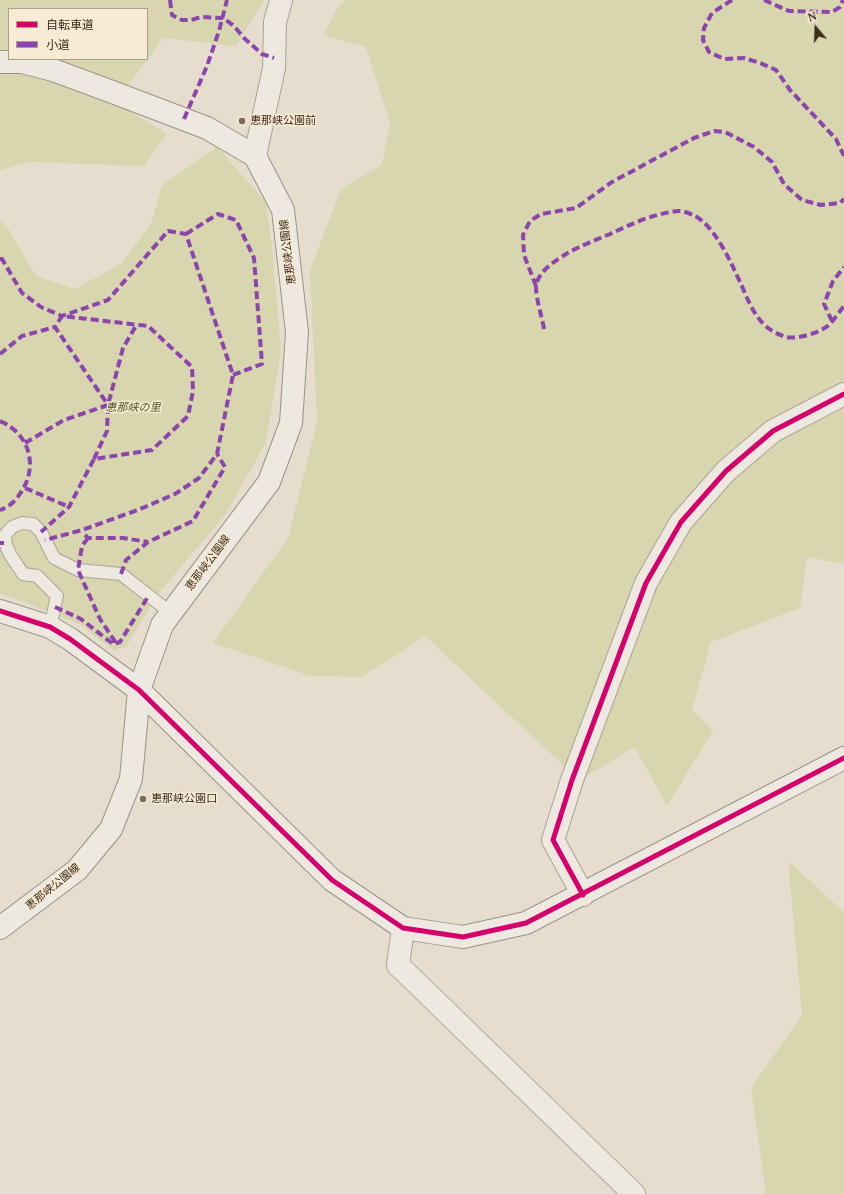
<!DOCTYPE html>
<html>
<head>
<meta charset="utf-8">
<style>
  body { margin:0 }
  #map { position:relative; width:844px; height:1194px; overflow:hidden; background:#e6ddce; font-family:"Noto Serif","Noto Sans JP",serif }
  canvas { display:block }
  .legend { position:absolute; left:8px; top:8px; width:140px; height:52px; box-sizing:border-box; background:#f8ebd3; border:1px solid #ad9e8a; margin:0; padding:5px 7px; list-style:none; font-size:12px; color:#3c2a1d }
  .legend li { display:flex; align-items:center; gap:8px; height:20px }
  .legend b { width:20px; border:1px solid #ad9e8a }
  .north { position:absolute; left:796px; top:8px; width:40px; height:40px; -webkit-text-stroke:3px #f8ebd3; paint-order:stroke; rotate:341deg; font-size:11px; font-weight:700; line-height:16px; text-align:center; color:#3c2a1d }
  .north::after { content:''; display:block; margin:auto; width:14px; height:18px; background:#3c2a1d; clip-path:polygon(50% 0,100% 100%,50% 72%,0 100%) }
</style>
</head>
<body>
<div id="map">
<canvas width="844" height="1194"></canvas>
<ul class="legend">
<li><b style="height:5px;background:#d6006c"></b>自転車道</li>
<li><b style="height:5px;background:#8e44ad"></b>小道</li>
</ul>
<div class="north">N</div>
</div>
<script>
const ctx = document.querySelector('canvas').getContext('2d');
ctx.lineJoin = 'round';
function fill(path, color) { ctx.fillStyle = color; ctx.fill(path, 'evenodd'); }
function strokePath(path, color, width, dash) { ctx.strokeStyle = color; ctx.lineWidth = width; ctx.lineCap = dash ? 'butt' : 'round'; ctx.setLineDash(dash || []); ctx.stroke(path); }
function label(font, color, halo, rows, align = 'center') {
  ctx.font = font + ' "Noto Serif","Noto Sans JP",serif'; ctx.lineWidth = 3; ctx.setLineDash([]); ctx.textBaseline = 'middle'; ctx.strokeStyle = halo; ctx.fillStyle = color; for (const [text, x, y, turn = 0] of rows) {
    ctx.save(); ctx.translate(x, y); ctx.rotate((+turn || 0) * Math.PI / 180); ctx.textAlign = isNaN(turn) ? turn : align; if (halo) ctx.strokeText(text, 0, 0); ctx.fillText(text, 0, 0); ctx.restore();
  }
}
fill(new Path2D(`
  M 0,0 L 264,0 L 236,46 L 163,38 L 116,102 L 167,134 L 144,166 L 29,162 L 0,170 ZM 9,9 L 147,9 L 147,59 L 9,59 Z
  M 345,0 L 844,0 L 844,564 L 807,557 L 800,608 L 711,642 L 692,710 L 713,731 L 667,806 L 635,747 L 579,780 L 425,636 L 362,677 L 310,676 L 213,643 L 288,538 L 317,422 L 310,271 L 341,189 L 382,165 L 390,124 L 366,47 L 324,35 L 337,8 Z
  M 217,147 L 266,202 L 272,246 L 281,350 L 266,443 L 225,515 L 158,594 L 126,647 L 113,650 L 79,624 L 0,593 L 0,220 L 9,230 L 36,276 L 75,289 L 121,264 L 151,224 L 162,185 Z
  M 788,861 L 844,912 L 844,1194 L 766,1194 L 751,1088 L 802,1015 Z`), '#d8d6af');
const lane = new Path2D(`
  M 50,627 L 57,596 L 37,576 L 23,574 C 15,561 4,550 5,535 L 12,527 L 22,523 L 33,524 L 41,532 L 54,558 L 78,570 L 121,574 L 171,613`);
const street = new Path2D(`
  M 255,156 L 274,68 L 275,22 L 281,0
  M 583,895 L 553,840 L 572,780 L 646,583 L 681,522 L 726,471 L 773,431 L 844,394
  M 403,928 L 398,965 L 634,1194`);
const secondary = new Path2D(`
  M 0,62 L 22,62 L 53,70 L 115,93 L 207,128 L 255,156 L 283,210 L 297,332 L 291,423 L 269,482 L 162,625 L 139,690 L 131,779 L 111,829 L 77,870 L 0,928
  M 0,611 L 50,627 L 70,639 L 139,690 L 332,880 L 403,928 L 463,937 L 526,923 L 844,758`);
strokePath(lane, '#aca296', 14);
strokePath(street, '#aca296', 24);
strokePath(secondary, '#9b9286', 24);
strokePath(lane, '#eee9e0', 12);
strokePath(street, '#eee9e0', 22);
strokePath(secondary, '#eee9e0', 22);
strokePath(new Path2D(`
  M 170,0 L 172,15 L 182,20 L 191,20 L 201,17 L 223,18 L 234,26 L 244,38 L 262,54 L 274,58
  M 732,0 L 712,13 L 704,28 L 703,40 L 709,52 L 724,59 L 744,58 L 760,63 L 776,70 L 790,90 L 836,139 L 844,156
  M 764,0 L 789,11 L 832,12 L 840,7 L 843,0
  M 184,119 L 207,66 L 219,31 L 227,0
  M 186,234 L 218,214 L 236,220 L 254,258 L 262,364 L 233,375
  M 0,259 L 2,259 L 22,293 L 41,307 L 62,316 L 108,300 L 168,231 L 186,234 L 233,375 L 217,454 L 199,478 L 175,494 L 138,510 L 82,530 L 45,540
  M 536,286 L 524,255 L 523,235 L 530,221 L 541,214 L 576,208 L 612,182 L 694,138 L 714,131 L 725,132 L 754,147 L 772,162 L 784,184 L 802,200 L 821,205 L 840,203 L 844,199
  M 832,321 L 824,304 L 833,281 L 844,267
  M 544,329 C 542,317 536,299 536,287 C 537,272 555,261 566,254 C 580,246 595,240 610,234 C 631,224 655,213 679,211 C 683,211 689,213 693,215 C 715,225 731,263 741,284 C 751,307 758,327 783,336 C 793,341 820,333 829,325 C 834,320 839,312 844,306
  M 0,354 L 22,336 L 55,327
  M 0,421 C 31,434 39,469 19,495 C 15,502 7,508 0,510
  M 25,443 L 64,420 L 108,405 L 55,327 L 62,316 L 148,326 L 192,367 L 193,391 L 188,416 L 152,450 L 94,459 L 69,507 L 41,532
  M 94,459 L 107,431 L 108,405 L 123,348 L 137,324
  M 25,488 L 69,507
  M 85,535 L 88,538 L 123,538 L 148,542
  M 88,538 L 82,546 L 78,570 L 100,619 L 116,643
  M 0,543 L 4,543
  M 121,574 L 126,560 L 148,542 L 193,521 L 225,467 L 217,454
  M 55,607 L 81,619 L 113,644 L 120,642 L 149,595`), '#8e44ad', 4, [8, 4]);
strokePath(new Path2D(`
  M 0,611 L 50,627 L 70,639 L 139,690 L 332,880 L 403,928 L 463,937 L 526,923 L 844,758
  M 583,895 L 553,840 L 572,780 L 646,583 L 681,522 L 726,471 L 773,431 L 844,394`), '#d6006c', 5);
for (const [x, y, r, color] of [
  [242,121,4,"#78695b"],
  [143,799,4,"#78695b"]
]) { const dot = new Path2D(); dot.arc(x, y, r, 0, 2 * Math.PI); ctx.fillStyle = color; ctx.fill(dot); strokePath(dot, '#f8ebd3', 1.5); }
label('11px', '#3c2a1d', '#f8ebd3', [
  ["恵那峡公園前",250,121],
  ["恵那峡公園口",151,799]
], 'left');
label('11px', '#3c2a1d', '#f8ebd3', [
  ["恵那峡公園線",288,252,-97],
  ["恵那峡公園線",208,563,-53],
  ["恵那峡公園線",53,887,-39]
]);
label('italic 11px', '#4f5923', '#f8ebd3', [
  ["恵那峡の里",133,408]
]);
</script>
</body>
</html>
